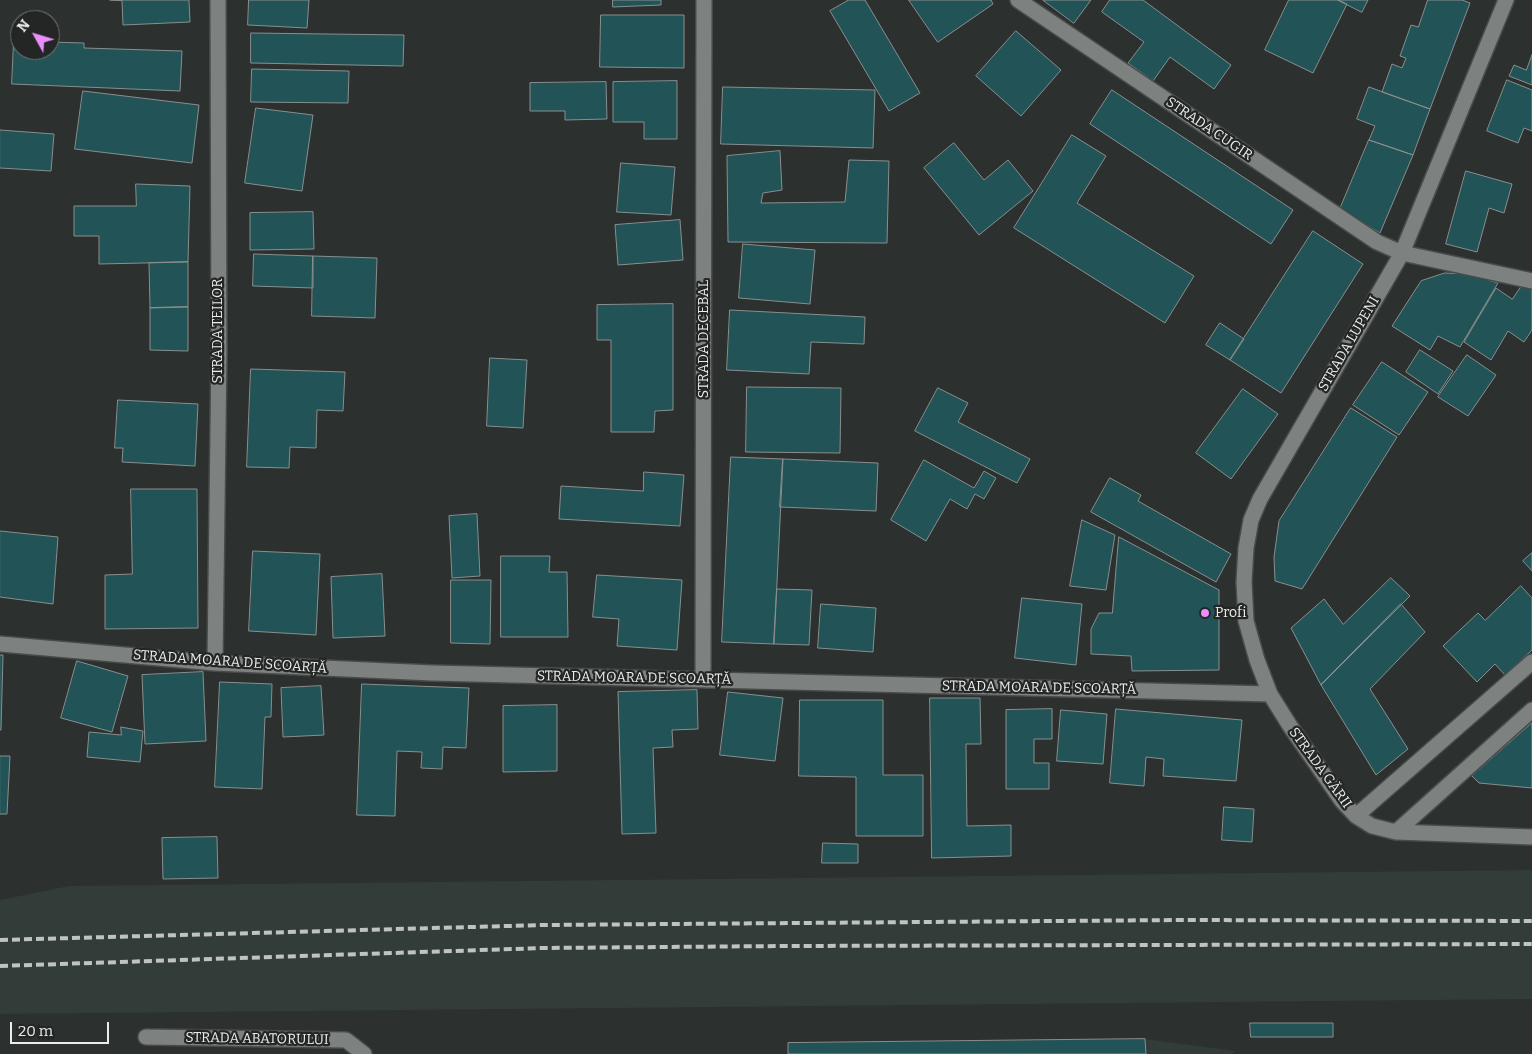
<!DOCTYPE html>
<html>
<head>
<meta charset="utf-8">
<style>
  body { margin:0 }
  #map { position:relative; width:1532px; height:1054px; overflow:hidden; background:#2c302e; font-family:Bitter,serif }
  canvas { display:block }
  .north { position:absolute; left:10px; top:10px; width:50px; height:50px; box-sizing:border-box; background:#232625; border:1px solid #737574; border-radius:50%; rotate:309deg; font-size:14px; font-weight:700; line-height:20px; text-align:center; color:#eaeceb }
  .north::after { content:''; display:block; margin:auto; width:18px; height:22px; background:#e88eff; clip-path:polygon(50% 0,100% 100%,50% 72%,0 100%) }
  .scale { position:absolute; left:10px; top:1022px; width:99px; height:22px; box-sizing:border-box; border:2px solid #eaeceb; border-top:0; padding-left:6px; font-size:15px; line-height:18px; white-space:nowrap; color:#eaeceb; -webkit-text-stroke:4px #232625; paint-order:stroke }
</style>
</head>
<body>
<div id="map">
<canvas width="1532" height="1054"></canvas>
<div class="north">N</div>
<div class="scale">20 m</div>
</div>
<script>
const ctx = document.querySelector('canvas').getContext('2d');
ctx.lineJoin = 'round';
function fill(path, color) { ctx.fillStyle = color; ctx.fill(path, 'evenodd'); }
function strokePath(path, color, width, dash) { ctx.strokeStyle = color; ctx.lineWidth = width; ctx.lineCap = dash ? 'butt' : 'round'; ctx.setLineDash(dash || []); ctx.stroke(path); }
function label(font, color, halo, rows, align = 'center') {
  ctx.font = font + ' Bitter,serif'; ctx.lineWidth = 4.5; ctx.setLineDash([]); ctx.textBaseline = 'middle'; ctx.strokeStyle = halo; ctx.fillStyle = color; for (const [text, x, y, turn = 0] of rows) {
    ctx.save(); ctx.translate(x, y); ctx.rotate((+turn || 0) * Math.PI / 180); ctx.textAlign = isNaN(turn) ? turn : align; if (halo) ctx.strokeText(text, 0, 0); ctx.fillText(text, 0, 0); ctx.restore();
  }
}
fill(new Path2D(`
  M 1532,870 L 1532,999 L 0,1014 L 0,900 L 69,886 Z
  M 1145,1039 L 1236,1051 L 1232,1054 L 788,1054 L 788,1043 Z`), '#323c39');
const building = new Path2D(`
  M 110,0 L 189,0 L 190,22 L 123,25 L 122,1 Z
  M 249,0 L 309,0 L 307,28 L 248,25 Z
  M 613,0 L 661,0 L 661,5 L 613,7 Z
  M 849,0 L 865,0 L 920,93 L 889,111 L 830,11 Z
  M 909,0 L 991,0 L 993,4 L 938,42 Z
  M 1043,0 L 1091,0 L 1074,23 Z
  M 1110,0 L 1143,0 L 1231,65 L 1214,89 L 1170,57 L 1153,81 L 1128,63 L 1144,42 L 1102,12 Z
  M 1289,0 L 1338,0 L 1347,4 L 1313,73 L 1265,50 Z
  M 1338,0 L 1368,0 L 1362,12 Z
  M 1428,0 L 1462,0 L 1470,3 L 1430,109 L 1382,92 L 1392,64 L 1402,68 L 1406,58 L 1400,56 L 1411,25 L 1418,27 Z
  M 601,15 L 684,15 L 684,68 L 600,67 Z
  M 1016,31 L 1061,70 L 1021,116 L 976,76 Z
  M 251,33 L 404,35 L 403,66 L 251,63 Z
  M 14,41 L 20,41 L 20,50 L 50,50 L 50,42 L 84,43 L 84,48 L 182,51 L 180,91 L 12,84 Z
  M 1532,55 L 1532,85 L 1509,76 L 1514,65 L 1526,70 Z
  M 252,69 L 349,71 L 348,103 L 251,102 Z
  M 1507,80 L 1532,90 L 1532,131 L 1524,128 L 1518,143 L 1487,131 Z
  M 677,81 L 677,139 L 644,139 L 644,122 L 613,122 L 613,82 Z
  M 606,82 L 607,119 L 565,120 L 565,111 L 530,111 L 530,83 Z
  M 723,87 L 875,90 L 873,148 L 721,144 Z
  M 1369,87 L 1430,109 L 1413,155 L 1369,140 L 1375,126 L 1357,119 Z
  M 1112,90 L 1293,210 L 1271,244 L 1090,124 Z
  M 83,91 L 199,105 L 192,163 L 75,149 Z
  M 256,108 L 313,115 L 302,191 L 245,183 Z
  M 0,130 L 54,134 L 51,171 L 0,168 Z
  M 1072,135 L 1106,156 L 1077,203 L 1194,276 L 1165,323 L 1014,228 Z
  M 1369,140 L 1413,155 L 1380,233 L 1340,209 Z
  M 954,143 L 984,180 L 1008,160 L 1033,191 L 979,235 L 924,168 Z
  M 780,151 L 782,190 L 763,193 L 761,203 L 845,202 L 849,160 L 889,161 L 887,243 L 728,242 L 727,156 Z
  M 621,163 L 675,167 L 671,215 L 617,212 Z
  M 1466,171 L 1512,184 L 1504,213 L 1489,208 L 1477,252 L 1446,244 Z
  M 136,184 L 190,186 L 188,262 L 99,264 L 99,236 L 74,236 L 74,206 L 136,206 Z
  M 313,212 L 314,249 L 250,250 L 250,213 Z
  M 680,220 L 683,260 L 618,265 L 615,225 Z
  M 1313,231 L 1363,264 L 1281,393 L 1230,360 Z
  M 743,244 L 815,250 L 810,304 L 739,298 Z
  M 254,254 L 313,256 L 313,288 L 253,286 Z
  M 313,256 L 377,258 L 375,318 L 312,316 Z
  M 188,262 L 188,307 L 150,308 L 149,263 Z
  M 1445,273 L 1469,274 L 1498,283 L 1460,347 L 1438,336 L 1430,350 L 1392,326 L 1421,281 Z
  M 1525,281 L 1532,286 L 1532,330 L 1524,342 L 1508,331 L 1491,360 L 1464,342 L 1496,288 L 1512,299 Z
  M 673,304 L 673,410 L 655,411 L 654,432 L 611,432 L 611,340 L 597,340 L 597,305 Z
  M 188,307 L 188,351 L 150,350 L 150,308 Z
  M 730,310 L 865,317 L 864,344 L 811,342 L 809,374 L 727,370 Z
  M 1220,323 L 1244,339 L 1230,360 L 1206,345 Z
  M 1420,350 L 1453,371 L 1438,394 L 1406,372 Z
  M 1467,355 L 1496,375 L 1468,416 L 1438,397 Z
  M 490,358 L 527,360 L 523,428 L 487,426 Z
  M 1382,362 L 1428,392 L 1399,435 L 1353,405 Z
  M 251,369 L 345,372 L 343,411 L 317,410 L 316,448 L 290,447 L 289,468 L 247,467 Z
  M 747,387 L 841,388 L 840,453 L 746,452 Z
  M 938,388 L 968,403 L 958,422 L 1030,459 L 1017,483 L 915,431 Z
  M 1243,389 L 1278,414 L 1231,479 L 1196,453 Z
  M 118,400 L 198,404 L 195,466 L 122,462 L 123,448 L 115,448 Z
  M 1351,408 L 1397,437 L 1302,589 L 1275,581 L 1274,557 L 1279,521 Z
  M 731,457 L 783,459 L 774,644 L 722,642 Z
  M 783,459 L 878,463 L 876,511 L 780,507 Z
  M 924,460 L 974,488 L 984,471 L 996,478 L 984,499 L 975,494 L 967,509 L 950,499 L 926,541 L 891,520 Z
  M 644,472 L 684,475 L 680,526 L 559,519 L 561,486 L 643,491 Z
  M 1110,478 L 1141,495 L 1138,501 L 1231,554 L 1216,582 L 1091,512 Z
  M 131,489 L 197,489 L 198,628 L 105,629 L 105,575 L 132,574 Z
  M 477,514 L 480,576 L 452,578 L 449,516 Z
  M 1082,520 L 1115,535 L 1106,590 L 1070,586 Z
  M 0,531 L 58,537 L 53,604 L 0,597 Z
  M 1119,537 L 1219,590 L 1219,670 L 1132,671 L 1131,656 L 1091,654 L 1091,629 L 1099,613 L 1112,613 Z
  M 253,551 L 320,554 L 316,635 L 249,631 Z
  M 1532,553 L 1532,571 L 1523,561 Z
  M 501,556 L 550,556 L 549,572 L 567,572 L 568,637 L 501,637 Z
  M 382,574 L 385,636 L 333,638 L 331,577 Z
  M 597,575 L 682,580 L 677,650 L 617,646 L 619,619 L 593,617 Z
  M 1391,578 L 1410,596 L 1321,685 L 1291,628 L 1324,599 L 1343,624 Z
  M 451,580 L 491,580 L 490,644 L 451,643 Z
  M 1521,586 L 1532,598 L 1532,650 L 1505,675 L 1495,664 L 1477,682 L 1443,646 L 1478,613 L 1485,620 Z
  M 777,589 L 812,590 L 809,645 L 774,644 Z
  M 1022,598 L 1082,604 L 1076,665 L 1015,658 Z
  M 821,604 L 876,608 L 873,652 L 818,648 Z
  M 1401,604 L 1425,632 L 1370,689 L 1408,749 L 1376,775 L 1321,685 Z
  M 0,655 L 3,655 L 1,730 L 0,730 Z
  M 77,661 L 128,676 L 112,732 L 61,718 Z
  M 203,672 L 206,741 L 145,744 L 142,675 Z
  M 220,682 L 272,684 L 271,717 L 265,717 L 262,789 L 215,787 Z
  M 362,684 L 469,688 L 466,748 L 443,747 L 442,769 L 421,768 L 422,752 L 397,751 L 395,816 L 357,815 Z
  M 321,686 L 324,735 L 283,737 L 281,688 Z
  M 697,690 L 698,729 L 672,730 L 673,747 L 653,748 L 656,833 L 622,834 L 618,692 Z
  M 728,692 L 783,698 L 775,761 L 720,755 Z
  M 930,698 L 980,698 L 981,744 L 966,744 L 967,826 L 1011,825 L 1011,856 L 932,858 Z
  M 800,700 L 883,700 L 883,775 L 923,775 L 923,836 L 856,836 L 856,777 L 799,776 Z
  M 557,705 L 557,771 L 503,772 L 503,706 Z
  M 1052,709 L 1052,739 L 1034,739 L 1034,763 L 1049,763 L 1049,789 L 1006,789 L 1006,710 Z
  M 1116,709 L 1242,720 L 1236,781 L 1163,776 L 1164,759 L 1146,757 L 1144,786 L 1110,783 Z
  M 1061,710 L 1107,714 L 1103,764 L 1057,761 Z
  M 1532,723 L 1532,788 L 1479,783 L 1472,776 Z
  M 121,727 L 143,731 L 140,762 L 87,757 L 89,732 L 121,735 Z
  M 0,756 L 10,756 L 7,814 L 0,814 Z
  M 1224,807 L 1254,809 L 1252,842 L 1222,840 Z
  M 217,837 L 218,878 L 163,879 L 162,838 Z
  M 823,843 L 858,844 L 858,863 L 822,863 Z
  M 1250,1023 L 1333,1023 L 1333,1037 L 1251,1037 Z
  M 1145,1039 L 1146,1054 L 788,1054 L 788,1043 Z`);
fill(building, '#225457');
strokePath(building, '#898e8e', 1);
const minor = new Path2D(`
  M 1018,0 L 1377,242 L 1402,253 L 1532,281
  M 1506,0 L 1402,253 L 1260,499 L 1251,520 L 1246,548 L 1244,582 L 1246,621 L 1257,660 L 1270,694 L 1290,726 L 1342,801 L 1356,816 L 1372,826 L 1396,832 L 1532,837
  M 0,644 L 215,663 L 432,673 L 1270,694
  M 215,663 L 219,351 L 218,0
  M 703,679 L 704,0
  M 1356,816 L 1532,662
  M 1396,832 L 1532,710
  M 146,1037 L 346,1040 L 364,1054`);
strokePath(minor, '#484b4a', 18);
strokePath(minor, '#7d817f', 15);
strokePath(new Path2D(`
  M 0,940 L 544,925 L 1181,920 L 1532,921
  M 0,966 L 543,948 L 784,946 L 1532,944`), '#c1c3c2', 4, [8, 4]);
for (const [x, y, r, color] of [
  [1205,613,5,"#e88eff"]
]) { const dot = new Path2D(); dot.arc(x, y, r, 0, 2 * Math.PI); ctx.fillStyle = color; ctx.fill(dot); strokePath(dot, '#232625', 2); }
label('14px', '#eaeceb', '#232625', [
  ["STRADA CUGIR",1209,129,34],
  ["STRADA TEILOR",218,331,-90],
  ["STRADA DECEBAL",704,339,-90],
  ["STRADA LUPENI",1349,344,-60],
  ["STRADA MOARA DE SCOARȚĂ",230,662,4],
  ["STRADA MOARA DE SCOARȚĂ",634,678,1],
  ["STRADA MOARA DE SCOARȚĂ",1039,688,1],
  ["STRADA GĂRII",1320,768,54],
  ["STRADA ABATORULUI",257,1039,1]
]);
label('14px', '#eaeceb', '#232625', [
  ["Profi",1215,613]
], 'left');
</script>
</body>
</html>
